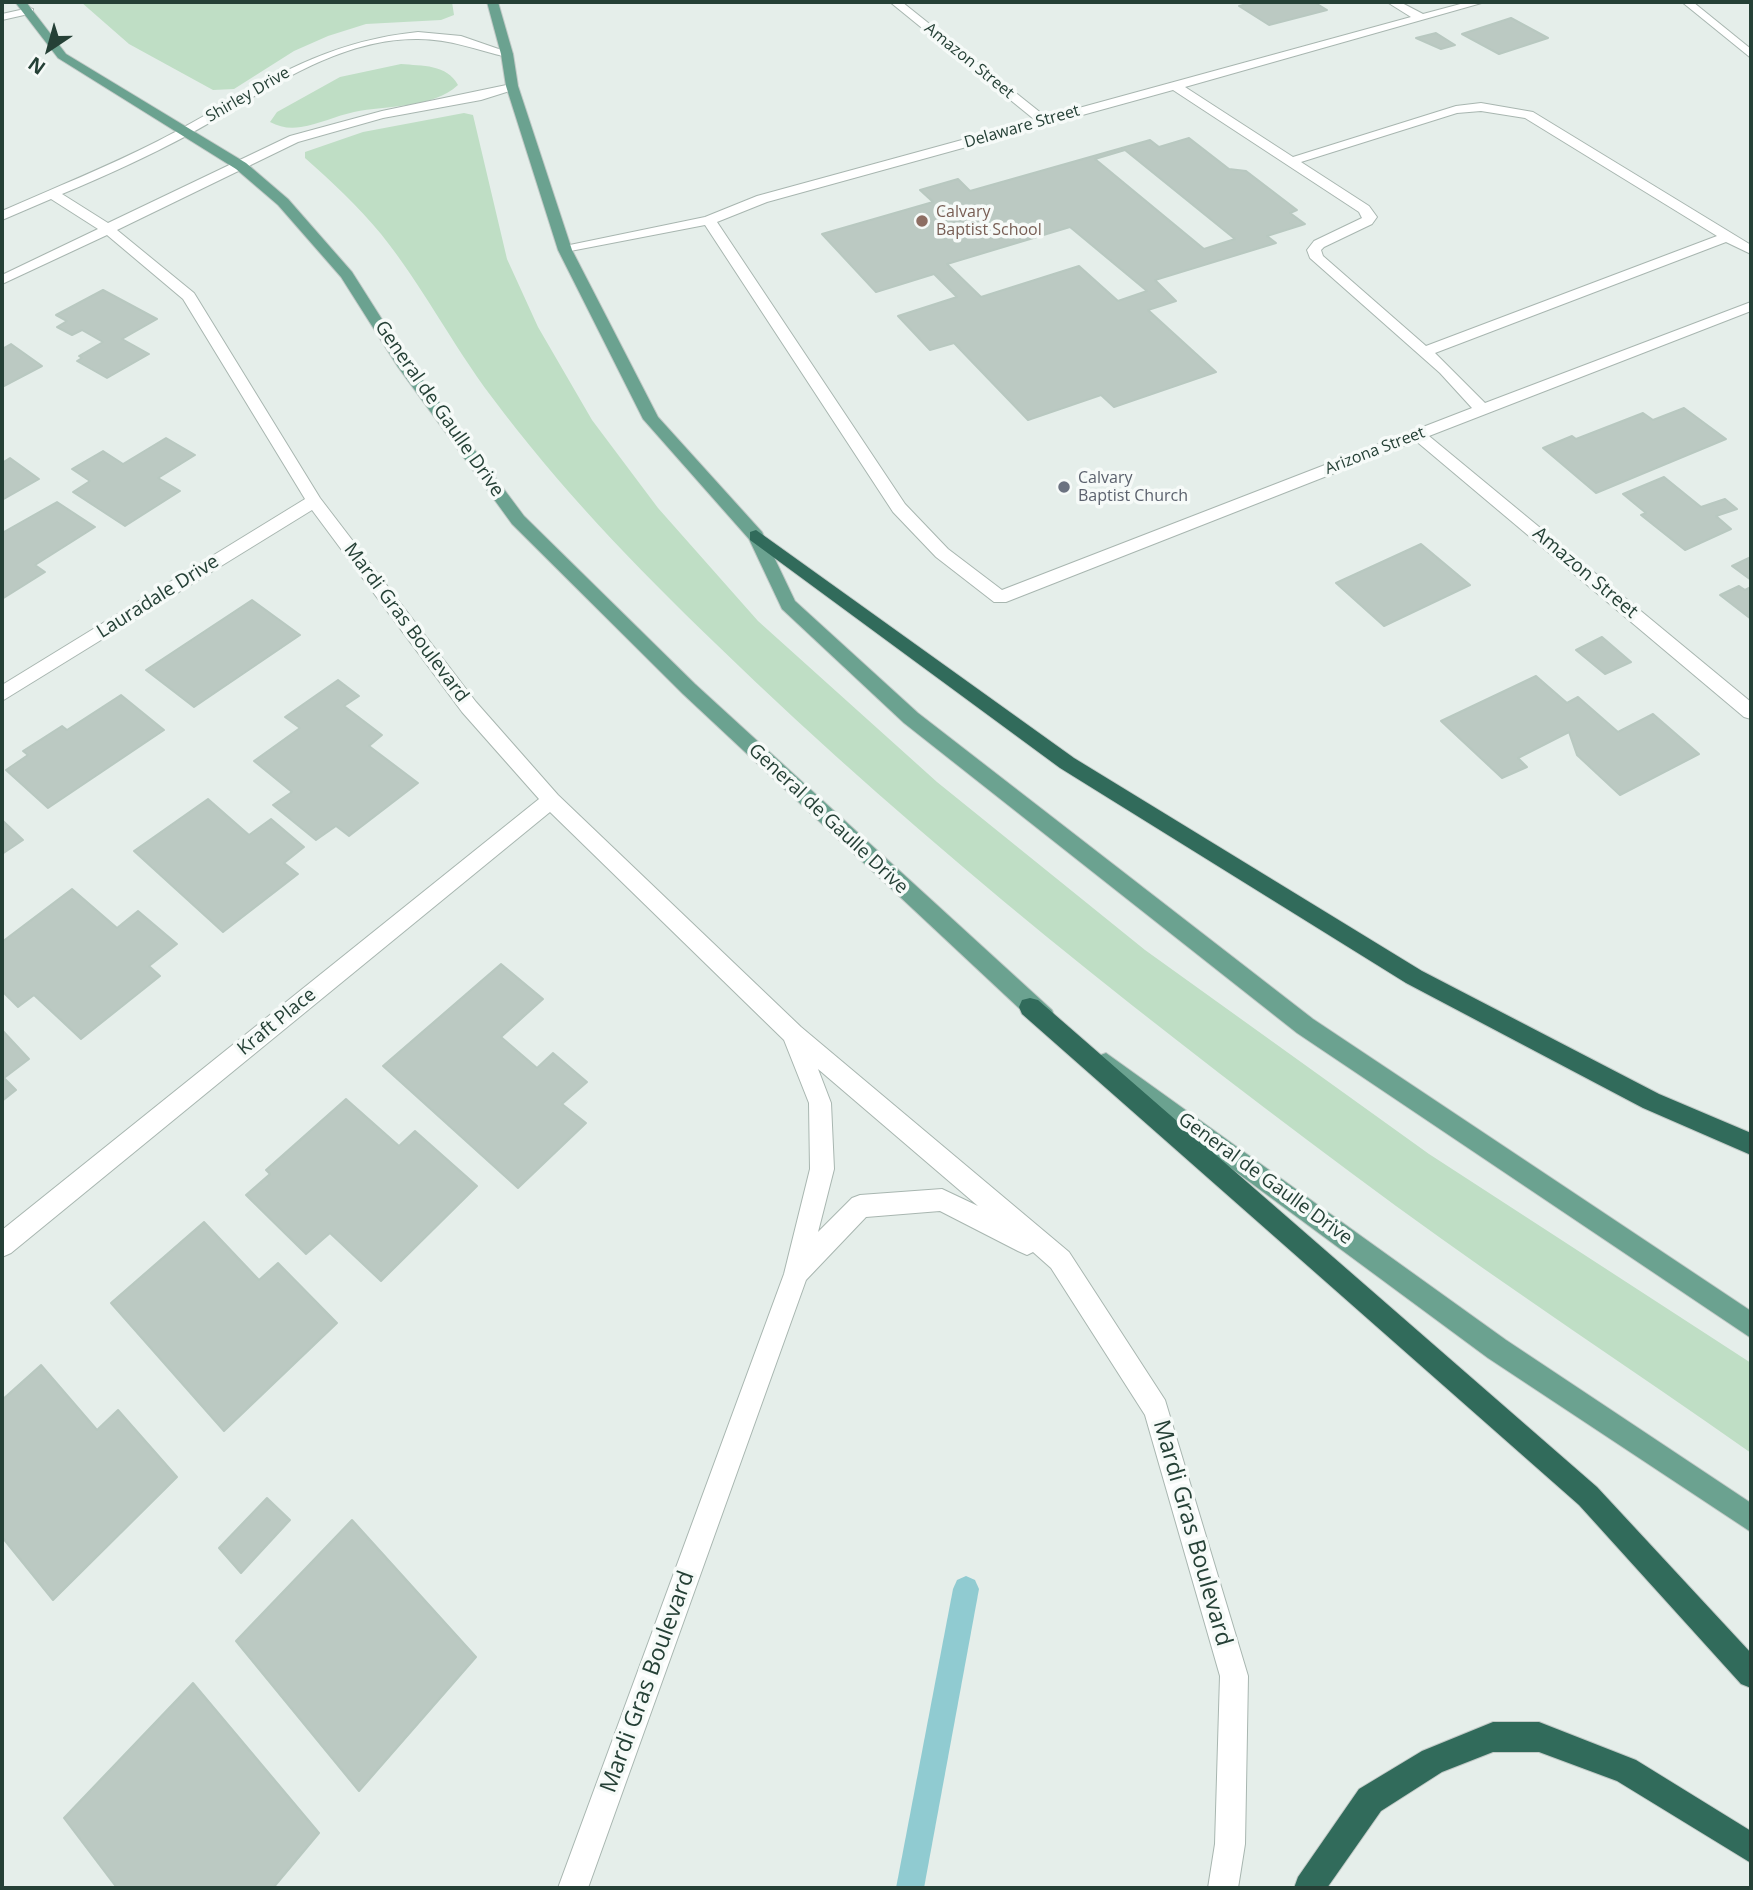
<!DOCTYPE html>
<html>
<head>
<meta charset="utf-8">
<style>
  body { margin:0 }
  #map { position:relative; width:1753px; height:1890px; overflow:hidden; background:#e5eeea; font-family:"Open Sans",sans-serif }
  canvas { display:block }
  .frame { position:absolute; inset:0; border:4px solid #254036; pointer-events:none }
  .north { position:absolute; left:14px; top:14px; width:70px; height:70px; -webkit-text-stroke:5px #f6faf8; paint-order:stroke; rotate:216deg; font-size:19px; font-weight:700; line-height:28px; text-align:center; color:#254036 }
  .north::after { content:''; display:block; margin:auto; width:24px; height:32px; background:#254036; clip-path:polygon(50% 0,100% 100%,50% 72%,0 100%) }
</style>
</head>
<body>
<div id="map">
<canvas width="1753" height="1890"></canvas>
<div class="frame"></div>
<div class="north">N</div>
</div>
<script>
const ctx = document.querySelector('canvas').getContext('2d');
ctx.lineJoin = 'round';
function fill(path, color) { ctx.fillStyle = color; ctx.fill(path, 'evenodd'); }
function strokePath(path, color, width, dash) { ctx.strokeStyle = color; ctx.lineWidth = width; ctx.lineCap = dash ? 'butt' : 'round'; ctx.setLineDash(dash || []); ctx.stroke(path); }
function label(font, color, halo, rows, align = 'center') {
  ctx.font = font + ' "Open Sans",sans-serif'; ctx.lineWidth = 7; ctx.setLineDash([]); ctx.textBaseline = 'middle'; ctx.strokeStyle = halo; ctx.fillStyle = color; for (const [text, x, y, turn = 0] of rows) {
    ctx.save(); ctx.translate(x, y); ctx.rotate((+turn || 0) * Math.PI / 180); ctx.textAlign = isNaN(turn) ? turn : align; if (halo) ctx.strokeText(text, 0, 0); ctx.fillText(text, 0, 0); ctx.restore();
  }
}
fill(new Path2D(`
  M 81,2 L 452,2 L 454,15 L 441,20 L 366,24 L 328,36 L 294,51 L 234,89 L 213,90 L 129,44 Z
  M 401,64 C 422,66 447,64 458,85 C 432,109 387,105 354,112 C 336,116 319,124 301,127 C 289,129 280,127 270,122 L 277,112 L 340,77 Z
  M 464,113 L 473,115 L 507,259 L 538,327 L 592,420 L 658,508 L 758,621 L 937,782 L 1145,950 L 1429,1154 L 1751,1363 L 1751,1453 C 1633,1370 1512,1291 1396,1206 C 1160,1032 926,848 715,643 C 635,566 558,486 491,396 C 452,344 422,285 381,234 C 358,206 332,182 305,158 L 305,152 L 363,132 Z`), '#bfdec5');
fill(new Path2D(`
  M 966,1576 L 975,1580 L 979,1589 L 924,1888 L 896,1888 L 953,1589 L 957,1580 Z`), '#90cbd1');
const building = new Path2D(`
  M 1255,2 L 1314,2 L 1327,10 L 1269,25 L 1239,6 Z
  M 1511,18 L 1548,38 L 1499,54 L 1462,34 Z
  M 1436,33 L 1455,45 L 1441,49 L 1416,38 Z
  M 1189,138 L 1229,169 L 1246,171 L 1297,210 L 1290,213 L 1305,224 L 1267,236 L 1276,243 L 1155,280 L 1176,301 L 1148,310 L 1216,372 L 1114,407 L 1101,395 L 1028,420 L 954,343 L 930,350 L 898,316 L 957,297 L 934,274 L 876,292 L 822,234 L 933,202 L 920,190 L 958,179 L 970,191 L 1150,140 L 1159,147 ZM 1125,150 L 1235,239 L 1204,249 L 1095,159 ZM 1070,227 L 1147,291 L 1118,301 L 1079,266 L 981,297 L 947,264 Z
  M 103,290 L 157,319 L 122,339 L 149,354 L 107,378 L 77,361 L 82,358 L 79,356 L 103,342 L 82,330 L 72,335 L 57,327 L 67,321 L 56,315 Z
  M 11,344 L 42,366 L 2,387 L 2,349 Z
  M 1684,408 L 1726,439 L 1596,493 L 1543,448 L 1572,436 L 1576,439 L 1643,413 L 1653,420 Z
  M 166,438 L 195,455 L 158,478 L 180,491 L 125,526 L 73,492 L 90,481 L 72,469 L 103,451 L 123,464 Z
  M 10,458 L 39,479 L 2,500 L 2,463 Z
  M 1664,477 L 1701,507 L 1725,499 L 1737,509 L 1716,516 L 1731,529 L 1685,550 L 1641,515 L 1646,513 L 1623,494 Z
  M 57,502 L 95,527 L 35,565 L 45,572 L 2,599 L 2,533 Z
  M 1421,544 L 1470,585 L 1384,626 L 1336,583 Z
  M 1751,557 L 1751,580 L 1732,566 Z
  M 1739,586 L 1745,590 L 1751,587 L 1751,619 L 1720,595 Z
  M 252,600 L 300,635 L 194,707 L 146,670 Z
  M 1602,637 L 1631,662 L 1605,674 L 1576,650 Z
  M 1536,676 L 1567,703 L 1578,697 L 1618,732 L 1653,714 L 1699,754 L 1620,795 L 1577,755 L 1569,732 L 1518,758 L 1527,767 L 1502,778 L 1441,721 Z
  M 338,680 L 359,696 L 344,706 L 382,735 L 369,746 L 418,783 L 349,836 L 336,826 L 316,840 L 273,805 L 292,792 L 254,761 L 300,728 L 285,717 Z
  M 121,695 L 164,730 L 48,808 L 6,770 L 28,755 L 23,751 L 62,726 L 67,730 Z
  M 208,799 L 249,835 L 271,819 L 304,847 L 284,863 L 298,874 L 223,932 L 134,851 Z
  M 2,820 L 23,840 L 2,854 Z
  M 72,889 L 117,928 L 138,911 L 177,944 L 149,966 L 160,976 L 81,1039 L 34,995 L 18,1007 L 2,991 L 2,942 Z
  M 501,964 L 543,999 L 501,1037 L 537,1068 L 553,1053 L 587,1082 L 562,1104 L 586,1123 L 518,1188 L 383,1066 Z
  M 2,1030 L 29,1059 L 4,1078 L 16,1090 L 2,1101 Z
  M 346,1099 L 399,1146 L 415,1131 L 477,1186 L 381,1281 L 330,1233 L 306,1254 L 246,1195 L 270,1174 L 266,1170 Z
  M 204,1222 L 259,1280 L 278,1263 L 337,1323 L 224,1431 L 111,1303 Z
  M 41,1365 L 97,1430 L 118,1410 L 177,1477 L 53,1600 L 2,1537 L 2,1400 Z
  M 267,1498 L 290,1520 L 241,1573 L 219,1548 Z
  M 352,1520 L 476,1657 L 359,1791 L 236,1641 Z
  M 193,1683 L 319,1833 L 273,1888 L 117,1888 L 64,1818 Z`);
fill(building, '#bbc9c2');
strokePath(building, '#b8c8c0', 2);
const minor = new Path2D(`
  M 890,2 L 902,2 L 1046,117 L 1411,17 L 1387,2 L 1400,2 L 1423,14 L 1468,2 L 1485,2 L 1185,87 L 1293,157 L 1456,106 L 1481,103 L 1533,112 L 1751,245 L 1751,254 L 1726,242 L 1435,353 L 1485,403 L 1751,302 L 1751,311 L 1429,436 L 1751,702 L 1751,719 L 1744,717 L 1416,441 L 1006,602 L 994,602 L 936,557 L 893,512 L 705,225 L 560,253 L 560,247 L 705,217 L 757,196 L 1035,120 ZM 1173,90 L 1359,212 L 1362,218 L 1314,241 L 1307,250 L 1310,258 L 1440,373 L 1472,408 L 1002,590 L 948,549 L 905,504 L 717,222 L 767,202 ZM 1481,111 L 1525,118 L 1717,236 L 1426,346 L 1323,256 L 1321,250 L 1324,247 L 1372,224 L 1377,217 L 1369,206 L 1301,162 L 1457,113 Z
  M 1682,2 L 1693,2 L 1751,49 L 1751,58 Z
  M 29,8 L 33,9 L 33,13 L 2,20 L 2,14 Z
  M 418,32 L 461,36 L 513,54 L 507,57 C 477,50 450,39 418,39 C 334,38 259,96 188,135 C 147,157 105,176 62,194 L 108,223 L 290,136 L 382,111 L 516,83 L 516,89 L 481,100 L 383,118 L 298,142 L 117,230 L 194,293 L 320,498 L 476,702 L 558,795 L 801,1027 L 1069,1252 L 1165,1400 L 1248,1676 L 1245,1844 L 1238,1888 L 1208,1888 L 1215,1844 L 1220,1676 L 1145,1415 L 1051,1268 L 1033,1252 L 1027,1255 L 1018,1251 L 940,1211 L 866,1217 L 806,1280 L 588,1888 L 558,1888 L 784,1274 L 810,1169 L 809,1103 L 784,1040 L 550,812 L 11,1253 L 2,1257 L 2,1230 L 539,799 L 462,712 L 312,510 L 2,701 L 2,685 L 305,499 L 183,299 L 107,235 L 2,284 L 2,275 L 98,229 L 51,199 L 2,220 L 2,211 C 54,188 107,167 158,141 C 250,94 310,43 418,32 ZM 818,1069 L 978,1206 L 942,1189 L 860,1195 L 852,1198 L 818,1232 L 834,1169 L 831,1103 Z`);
const major = new Path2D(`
  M 15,2 L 26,2 L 66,54 L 246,163 L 288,199 L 352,272 L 409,362 L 524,516 L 695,684 L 1052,1010 L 1055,1017 L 1052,1024 L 1044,1027 L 1036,1024 L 683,694 L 512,524 L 398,367 L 341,277 L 278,205 L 236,169 L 58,58 Z
  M 487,2 L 498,2 L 513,54 L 518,86 L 572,250 L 658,417 L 762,532 L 795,601 L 918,713 L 1313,1019 L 1751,1311 L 1751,1338 L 1297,1033 L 904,723 L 782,609 L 749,539 L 643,419 L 558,250 L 506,86 L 501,54 Z
  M 1106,1053 L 1506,1340 L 1751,1503 L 1751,1532 L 1488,1358 L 1098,1070 L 1095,1063 L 1098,1056 Z`);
const highway = new Path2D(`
  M 756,530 L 1074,758 L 1422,971 L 1659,1094 L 1751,1133 L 1751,1155 L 1643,1108 L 1406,983 L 1060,768 L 750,540 L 750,532 Z
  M 1030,998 L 1038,1000 L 1597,1487 L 1751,1653 L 1751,1688 L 1741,1684 L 1579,1505 L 1022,1014 L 1019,1007 L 1022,1000 Z
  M 1493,1722 L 1539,1722 L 1636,1760 L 1751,1831 L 1751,1863 L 1617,1781 L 1539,1752 L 1493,1752 L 1442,1772 L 1381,1811 L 1327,1888 L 1294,1888 L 1298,1877 L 1359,1789 L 1422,1751 Z`);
strokePath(minor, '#a8b6b0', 2);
strokePath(major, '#c2cac7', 2);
strokePath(highway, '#c2cac7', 2);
fill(minor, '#fff');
fill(major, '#6ba290');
fill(highway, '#316b5b');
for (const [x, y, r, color] of [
  [922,221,7,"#8d6e63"],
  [1064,487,7,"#6b7280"]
]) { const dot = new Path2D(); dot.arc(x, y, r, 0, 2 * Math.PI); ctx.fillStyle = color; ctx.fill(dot); strokePath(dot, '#f6faf8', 2.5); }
label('16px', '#254036', '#f6faf8', [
  ["Amazon Street",969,61,39],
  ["Shirley Drive",248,95,-30],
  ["Delaware Street",1022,127,-16],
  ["Arizona Street",1375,451,-21]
]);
label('16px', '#785e54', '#f6faf8', [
  ["Calvary",936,212],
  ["Baptist School",936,230]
], 'left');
label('16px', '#5b616d', '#f6faf8', [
  ["Calvary",1078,478],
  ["Baptist Church",1078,496]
], 'left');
label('19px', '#254036', '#f6faf8', [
  ["General de Gaulle Drive",439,409,55],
  ["Amazon Street",1585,573,40],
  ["Lauradale Drive",158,597,-32],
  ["Mardi Gras Boulevard",406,623,53],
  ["General de Gaulle Drive",828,819,43],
  ["Kraft Place",277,1022,-39],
  ["General de Gaulle Drive",1265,1179,36]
]);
label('23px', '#254036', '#f6faf8', [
  ["Mardi Gras Boulevard",1192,1533,74],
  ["Mardi Gras Boulevard",648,1682,-70]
]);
</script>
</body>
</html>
